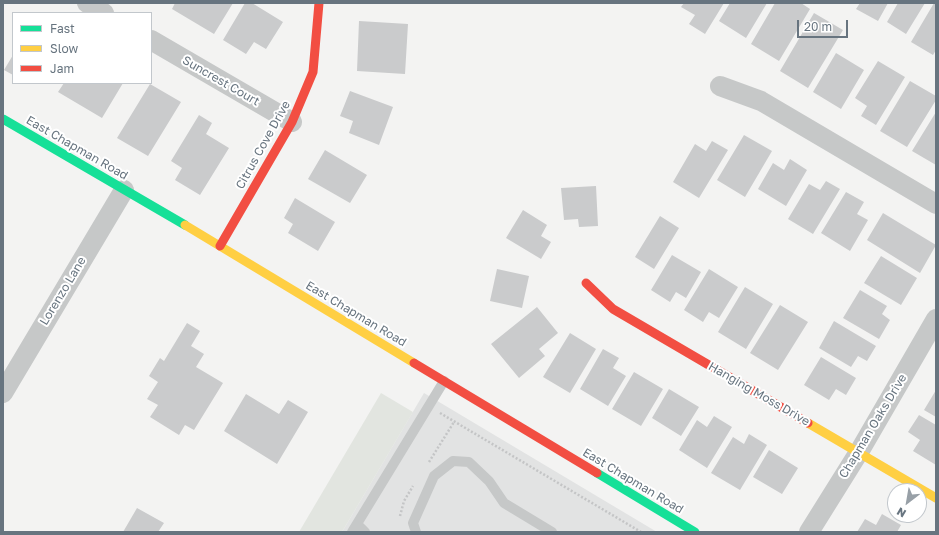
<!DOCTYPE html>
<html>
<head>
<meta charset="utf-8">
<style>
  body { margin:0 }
  #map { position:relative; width:939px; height:535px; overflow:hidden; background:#f3f3f2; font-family:"Golos Text",sans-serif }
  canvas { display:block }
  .frame { position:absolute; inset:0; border:4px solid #67747f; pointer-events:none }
  .legend { position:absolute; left:12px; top:12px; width:140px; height:72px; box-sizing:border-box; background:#fff; border:1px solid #c2c7cc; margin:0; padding:5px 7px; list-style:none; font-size:12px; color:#67747f }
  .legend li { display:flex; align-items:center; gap:8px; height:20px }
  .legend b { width:20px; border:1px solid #c2c7cc }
  .north { position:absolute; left:887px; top:483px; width:40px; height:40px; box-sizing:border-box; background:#fff; border:1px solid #c2c7cc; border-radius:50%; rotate:211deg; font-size:11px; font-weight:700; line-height:16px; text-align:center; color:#67747f }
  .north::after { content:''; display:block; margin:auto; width:14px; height:18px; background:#98a0a7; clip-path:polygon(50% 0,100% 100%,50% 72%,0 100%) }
  .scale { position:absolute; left:797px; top:20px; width:51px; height:18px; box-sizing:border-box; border:2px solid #67747f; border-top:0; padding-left:5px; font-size:12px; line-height:14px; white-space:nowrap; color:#67747f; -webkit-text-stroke:3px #fff; paint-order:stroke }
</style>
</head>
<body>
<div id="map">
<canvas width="939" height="535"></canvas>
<div class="frame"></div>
<ul class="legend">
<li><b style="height:5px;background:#16e098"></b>Fast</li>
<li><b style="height:5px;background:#ffcf43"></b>Slow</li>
<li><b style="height:5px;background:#f24e42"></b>Jam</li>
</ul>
<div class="north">N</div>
<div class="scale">20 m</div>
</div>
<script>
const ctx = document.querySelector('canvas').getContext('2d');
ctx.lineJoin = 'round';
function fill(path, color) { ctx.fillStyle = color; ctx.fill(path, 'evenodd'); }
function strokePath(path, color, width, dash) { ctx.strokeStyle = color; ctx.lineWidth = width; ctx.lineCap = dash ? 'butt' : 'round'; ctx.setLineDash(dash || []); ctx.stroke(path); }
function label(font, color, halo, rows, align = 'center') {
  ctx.font = font + ' "Golos Text",sans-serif'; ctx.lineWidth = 4; ctx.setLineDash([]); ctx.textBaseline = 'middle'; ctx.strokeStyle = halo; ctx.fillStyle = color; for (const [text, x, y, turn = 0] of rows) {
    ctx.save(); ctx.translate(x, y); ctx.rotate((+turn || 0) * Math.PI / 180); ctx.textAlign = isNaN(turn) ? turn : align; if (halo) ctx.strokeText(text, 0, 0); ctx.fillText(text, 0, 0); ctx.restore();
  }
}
fill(new Path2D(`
  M 424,393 L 657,532 L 342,532 Z`), '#e2e3e3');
fill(new Path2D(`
  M 381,393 L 413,412 L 342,532 L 299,532 Z`), '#e2e5e0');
fill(new Path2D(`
  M 175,3 L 233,3 L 214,34 L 172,9 Z
  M 245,3 L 252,3 L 283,22 L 266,49 L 254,42 L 246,54 L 223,40 Z
  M 684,3 L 724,3 L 705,34 L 689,24 L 695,15 L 681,7 Z
  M 730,3 L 767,3 L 746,38 L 719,21 Z
  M 775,3 L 801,3 L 810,9 L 779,61 L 751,44 Z
  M 860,3 L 888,3 L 878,21 L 856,9 Z
  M 898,3 L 925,3 L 906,34 L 887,22 Z
  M 934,3 L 936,3 L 936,50 L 933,55 L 911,42 Z
  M 814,13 L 843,30 L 808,88 L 780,71 Z
  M 359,21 L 408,24 L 405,74 L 357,71 Z
  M 836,53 L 864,70 L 841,109 L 813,92 Z
  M 13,55 L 13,75 L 4,70 Z
  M 878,61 L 905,77 L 876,125 L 861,116 L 867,106 L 855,98 Z
  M 910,81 L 936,96 L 936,100 L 907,147 L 880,131 Z
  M 64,83 L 123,83 L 102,118 L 58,92 Z
  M 150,84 L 181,102 L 148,156 L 117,138 Z
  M 350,91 L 393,107 L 379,145 L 349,133 L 353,121 L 340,116 Z
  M 936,112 L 936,165 L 912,151 Z
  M 199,115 L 212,123 L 206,134 L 229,148 L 200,195 L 175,180 L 182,168 L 171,161 Z
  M 744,135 L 772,151 L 745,197 L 717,180 Z
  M 712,141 L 728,150 L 699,198 L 673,182 L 695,144 L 706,151 Z
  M 325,150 L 367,175 L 350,203 L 308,179 Z
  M 790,159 L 807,170 L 786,206 L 758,189 L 773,163 L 784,170 Z
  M 826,181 L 840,189 L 813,234 L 788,219 L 809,184 L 820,190 Z
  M 596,186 L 598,226 L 579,227 L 578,219 L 564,220 L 561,188 Z
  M 846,192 L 864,202 L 857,214 L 868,220 L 850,251 L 821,233 Z
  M 295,198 L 335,222 L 318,251 L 288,233 L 293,224 L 284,218 Z
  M 523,210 L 547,225 L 541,236 L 551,242 L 541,259 L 506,238 Z
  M 883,213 L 936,245 L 920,273 L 867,240 Z
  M 660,216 L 679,228 L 654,269 L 635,257 Z
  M 672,255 L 701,272 L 686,298 L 676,292 L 670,302 L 651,290 Z
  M 881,256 L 917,278 L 901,305 L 864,283 Z
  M 497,269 L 529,276 L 522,308 L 490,301 Z
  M 709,269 L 738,287 L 719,318 L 709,312 L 703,322 L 684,310 Z
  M 745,287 L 773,304 L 746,349 L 718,332 Z
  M 860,290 L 887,306 L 882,314 L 890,320 L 879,339 L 843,318 Z
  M 780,305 L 808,322 L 778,370 L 750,353 Z
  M 537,307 L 558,333 L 539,349 L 545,356 L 519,378 L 491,344 Z
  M 834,321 L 876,346 L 867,361 L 858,356 L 851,367 L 819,348 Z
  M 187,323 L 200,331 L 191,346 L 204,354 L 196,367 L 223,383 L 194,430 L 185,425 L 179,435 L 150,417 L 158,405 L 147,399 L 158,382 L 149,376 L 160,358 L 164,361 Z
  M 570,333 L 596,349 L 570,393 L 543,377 Z
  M 603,349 L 619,358 L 613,368 L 626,376 L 608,406 L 580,389 Z
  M 821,357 L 856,378 L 846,395 L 836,389 L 829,400 L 804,385 Z
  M 634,372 L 663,389 L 641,426 L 612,409 Z
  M 669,389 L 699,407 L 681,436 L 652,418 Z
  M 936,390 L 936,417 L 924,410 Z
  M 246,394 L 279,414 L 288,400 L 308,412 L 277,464 L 224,431 Z
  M 919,415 L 936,425 L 936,465 L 913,451 L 920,440 L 908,432 Z
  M 714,416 L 732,427 L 707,468 L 679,450 L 697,420 L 707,427 Z
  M 749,434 L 767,445 L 740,490 L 711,473 L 733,437 L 744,444 Z
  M 769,450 L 798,468 L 782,494 L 753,477 Z
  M 137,508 L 164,523 L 158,532 L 123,532 Z
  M 882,514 L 901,525 L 897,532 L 857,532 L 865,519 L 876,525 Z`), '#cacbcc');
strokePath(new Path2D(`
  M 440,413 L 641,532
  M 429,462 L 454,422
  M 400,516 L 404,501 L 413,486`), '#c4c5c6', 2.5, [2, 2]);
strokePath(new Path2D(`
  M 357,524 L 365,532
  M 352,532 L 444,381
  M 416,532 L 413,523 L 434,476 L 453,461 L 469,462 L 489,481 L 504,503 L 552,532`), '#c6c8c8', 10);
strokePath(new Path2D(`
  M 87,3 L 104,13
  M 151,40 L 292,122
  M 720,86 L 761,101 L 936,204
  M 3,393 L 124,190
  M 809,532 L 859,452 L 936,319`), '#c6c8c8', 20);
strokePath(new Path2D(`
  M 3,119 L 185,225
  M 597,473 L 695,532`), '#16e098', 9);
strokePath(new Path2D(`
  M 185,225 L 414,363
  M 808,423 L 936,498`), '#ffcf43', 9);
strokePath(new Path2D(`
  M 220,246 L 292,122 L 313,72 L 319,3
  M 586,283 L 613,309 L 808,423
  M 414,363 L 597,473`), '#f24e42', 9);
label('12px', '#67747f', '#fff', [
  ["Suncrest Court",221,81,30],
  ["Citrus Cove Drive",263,145,-61],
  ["East Chapman Road",77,148,30],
  ["Lorenzo Lane",63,291,-59],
  ["East Chapman Road",356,314,31],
  ["Hanging Moss Drive",759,394,30],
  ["Chapman Oaks Drive",873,426,-59],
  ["East Chapman Road",633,481,31]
]);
</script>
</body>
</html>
